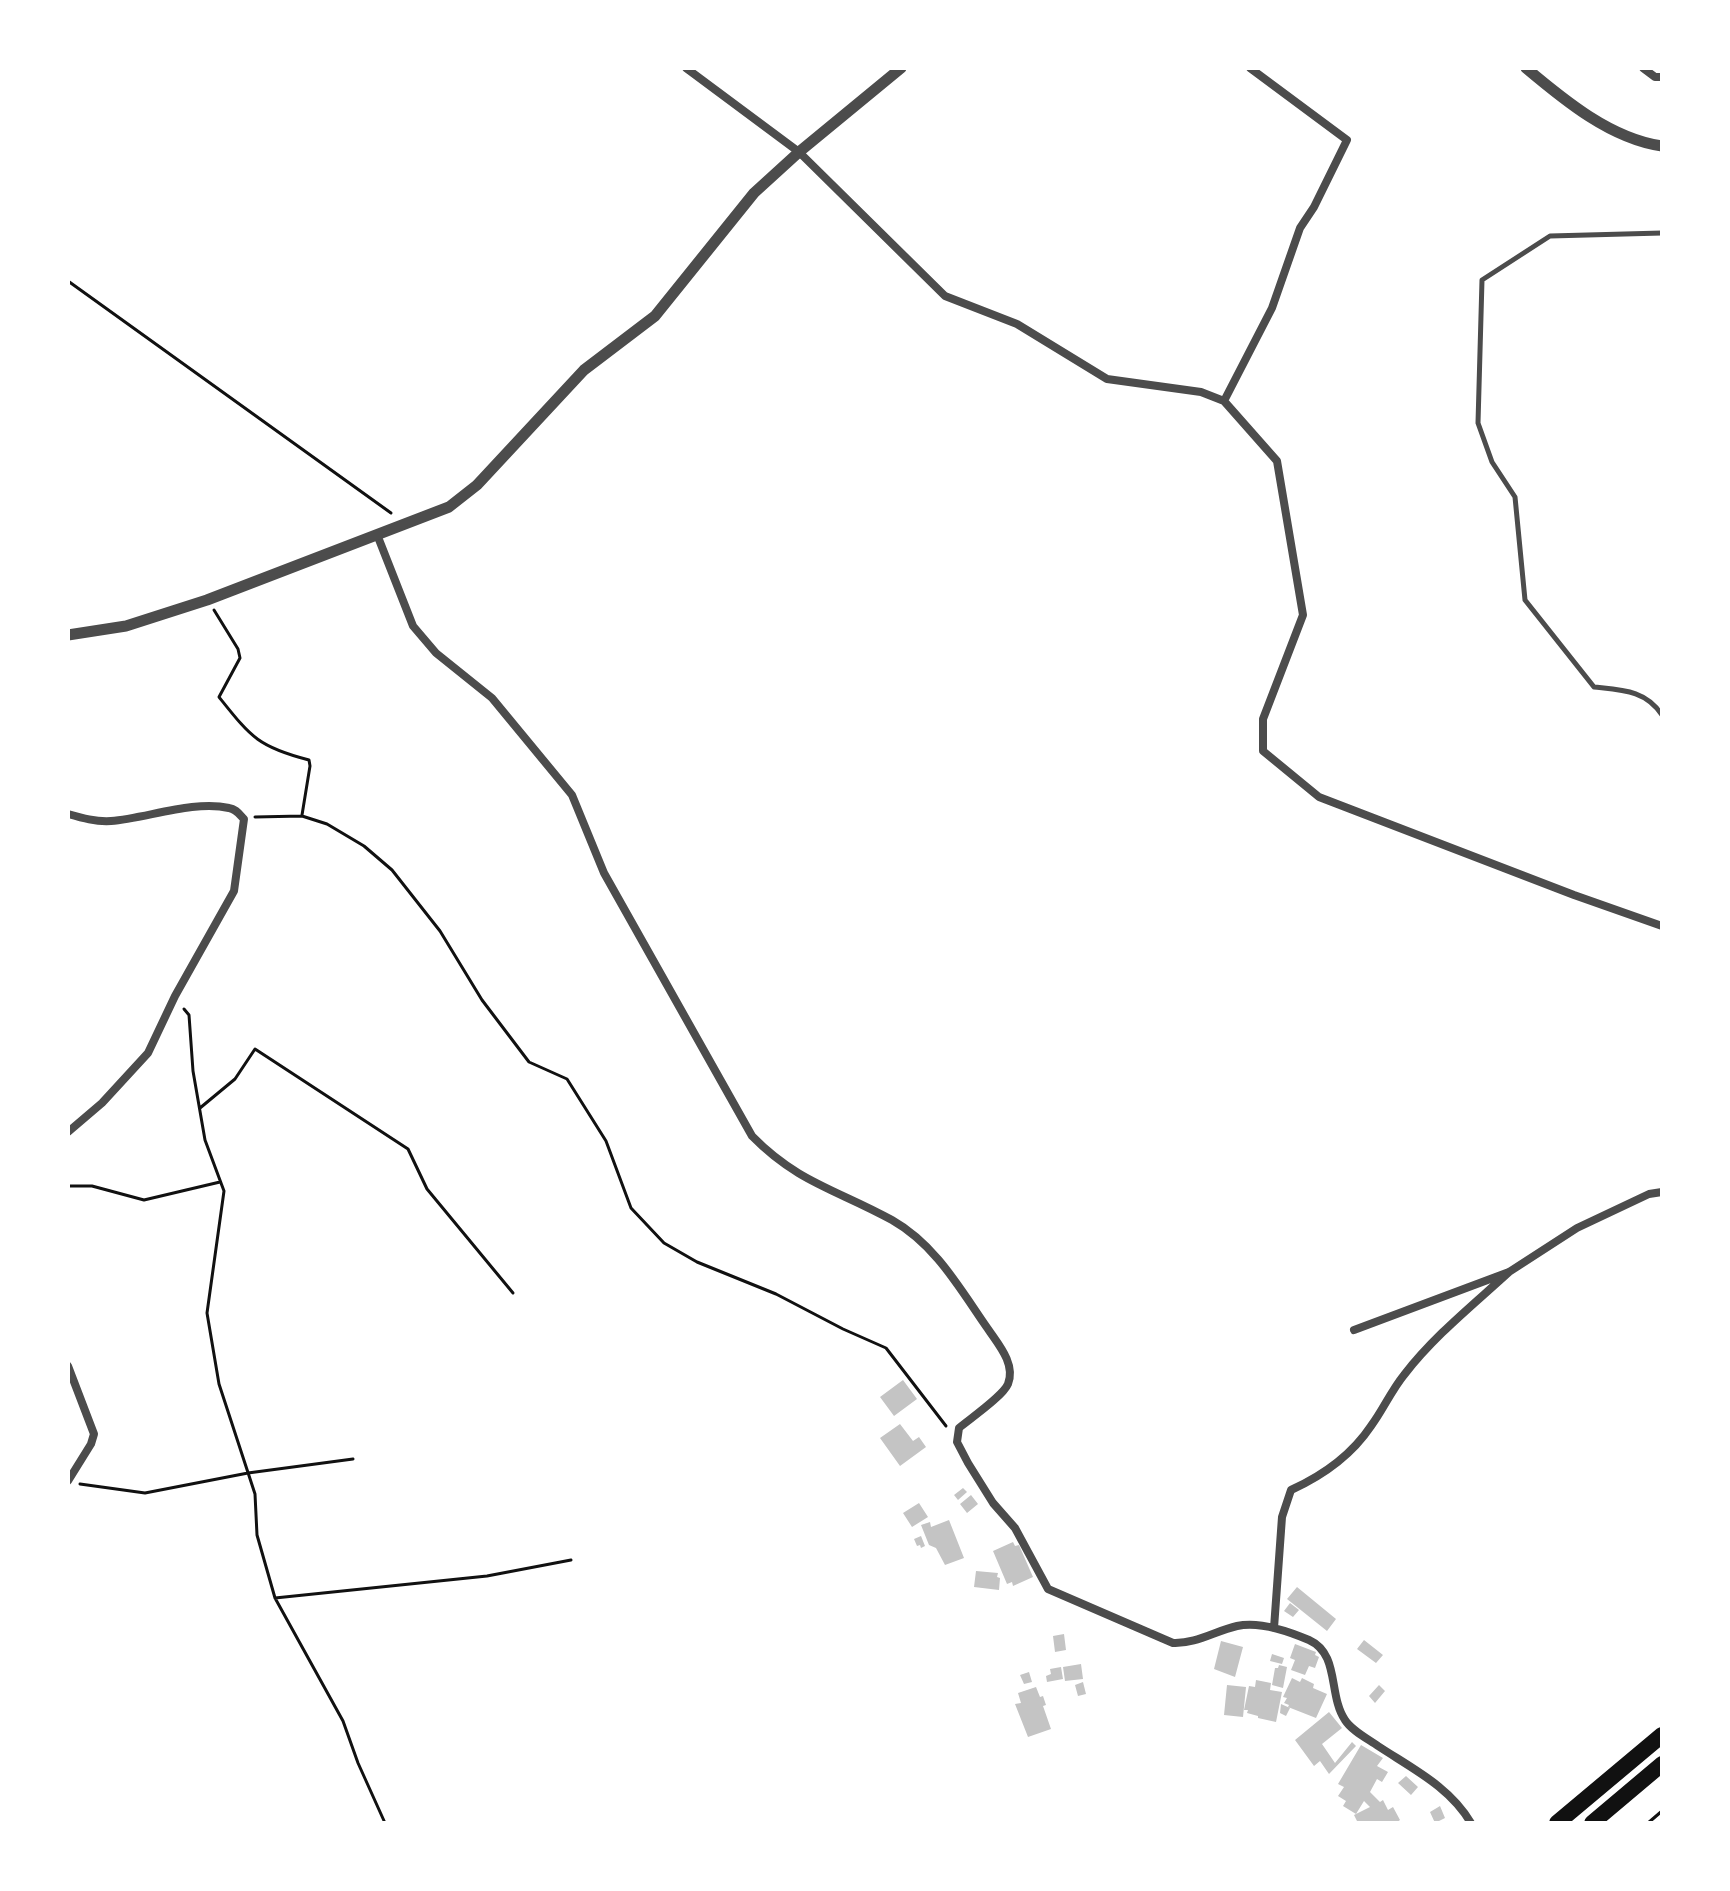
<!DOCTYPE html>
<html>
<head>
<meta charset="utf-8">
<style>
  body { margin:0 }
  #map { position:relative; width:1730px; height:1891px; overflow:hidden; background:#fff; font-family:Lato,sans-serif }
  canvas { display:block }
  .frame { position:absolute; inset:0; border:70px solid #fff; pointer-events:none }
</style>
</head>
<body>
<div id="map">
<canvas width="1730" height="1891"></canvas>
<div class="frame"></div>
</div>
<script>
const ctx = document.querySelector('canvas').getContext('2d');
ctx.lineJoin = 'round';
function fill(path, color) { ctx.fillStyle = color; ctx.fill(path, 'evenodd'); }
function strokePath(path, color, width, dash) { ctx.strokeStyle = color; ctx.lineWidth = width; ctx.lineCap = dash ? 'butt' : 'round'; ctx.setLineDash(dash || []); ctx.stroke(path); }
fill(new Path2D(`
  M 903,1380 L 917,1399 L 894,1416 L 880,1397 Z
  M 900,1424 L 913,1441 L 919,1437 L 926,1447 L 900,1466 L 880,1438 Z
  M 963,1488 L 967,1492 L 958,1500 L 954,1495 Z
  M 971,1495 L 978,1504 L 967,1513 L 960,1504 Z
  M 919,1503 L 928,1517 L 912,1527 L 903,1513 Z
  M 949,1520 L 964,1558 L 945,1565 L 936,1548 L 929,1545 L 921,1525 L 930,1522 L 931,1527 Z
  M 921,1536 L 925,1546 L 921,1548 L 920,1545 L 917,1546 L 914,1539 Z
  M 1013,1542 L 1015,1546 L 1019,1545 L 1033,1577 L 1013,1586 L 1012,1582 L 1007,1584 L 993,1551 Z
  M 976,1571 L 998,1573 L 997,1577 L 1000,1578 L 999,1590 L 974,1587 Z
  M 1297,1587 L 1336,1619 L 1327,1631 L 1287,1599 Z
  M 1290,1603 L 1299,1610 L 1293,1617 L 1284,1611 Z
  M 1064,1634 L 1066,1650 L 1055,1652 L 1053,1636 Z
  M 1364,1640 L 1383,1655 L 1376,1663 L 1357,1649 Z
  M 1221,1641 L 1243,1647 L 1235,1677 L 1214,1669 Z
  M 1295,1644 L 1316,1652 L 1315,1655 L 1319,1657 L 1315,1668 L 1309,1666 L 1305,1675 L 1291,1670 L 1295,1660 L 1290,1658 Z
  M 1272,1654 L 1284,1658 L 1282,1664 L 1270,1661 Z
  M 1081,1664 L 1083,1679 L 1065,1681 L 1063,1667 Z
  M 1279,1665 L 1287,1667 L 1283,1688 L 1272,1685 L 1275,1668 L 1278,1668 Z
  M 1061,1667 L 1063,1679 L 1047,1682 L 1046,1676 L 1051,1674 L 1050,1669 Z
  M 1029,1672 L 1032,1682 L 1024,1684 L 1020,1675 Z
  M 1292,1678 L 1300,1682 L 1302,1678 L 1314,1684 L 1313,1688 L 1327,1694 L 1316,1718 L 1288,1707 L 1289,1705 L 1284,1703 L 1287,1698 L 1283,1697 Z
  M 1256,1680 L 1271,1683 L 1270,1690 L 1282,1692 L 1276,1722 L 1258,1718 L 1258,1716 L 1247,1713 L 1248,1710 L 1244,1710 L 1249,1686 L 1255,1687 Z
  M 1083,1682 L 1086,1694 L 1078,1696 L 1075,1685 Z
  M 1227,1685 L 1246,1687 L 1243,1717 L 1224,1715 Z
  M 1379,1685 L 1385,1691 L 1375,1703 L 1369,1696 Z
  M 1036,1687 L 1040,1697 L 1043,1696 L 1046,1705 L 1043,1706 L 1051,1729 L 1028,1737 L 1015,1704 L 1021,1703 L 1018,1693 Z
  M 1281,1704 L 1290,1708 L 1286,1716 L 1280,1713 Z
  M 1329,1712 L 1342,1728 L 1322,1744 L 1335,1763 L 1352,1742 L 1356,1746 L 1329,1774 L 1320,1761 L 1314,1766 L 1295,1740 Z
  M 1361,1745 L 1383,1758 L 1377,1766 L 1388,1772 L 1382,1782 L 1377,1779 L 1370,1792 L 1380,1802 L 1383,1800 L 1388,1810 L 1393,1807 L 1400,1820 L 1396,1823 L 1358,1823 L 1354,1815 L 1370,1807 L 1364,1801 L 1356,1814 L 1343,1806 L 1346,1801 L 1338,1796 L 1344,1787 L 1338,1784 Z
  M 1406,1776 L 1418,1787 L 1411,1795 L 1398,1783 Z
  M 1440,1806 L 1445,1818 L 1435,1823 L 1430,1812 Z`), '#c4c4c4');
strokePath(new Path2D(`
  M 68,281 L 391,513
  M 214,610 L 238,649 L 240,658 L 219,697 C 251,737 258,747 309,760 L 310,766 L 302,815
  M 255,817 L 302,816 L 327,824 L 364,846 L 392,870 L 440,931 L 482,1000 L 529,1062 L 567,1079 L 606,1141 L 631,1208 L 664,1243 L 697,1262 L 776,1294 L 843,1329 L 886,1348 L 946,1426
  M 184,1009 L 189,1015 L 193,1071 L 205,1140 L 224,1191 L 207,1313 L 219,1384 L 255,1494 L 257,1535 L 275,1598 L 343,1721 L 358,1763 L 385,1823
  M 200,1108 L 235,1079 L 255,1049 L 408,1149 L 427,1189 L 513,1293
  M 68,1186 L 92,1186 L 144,1200 L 220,1182
  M 80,1484 L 145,1493 L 248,1473 L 353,1459
  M 275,1598 L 487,1576 L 571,1560
  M 1648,1823 L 1662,1811`), '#111', 3);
strokePath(new Path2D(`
  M 1662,233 L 1550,236 L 1482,280 L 1478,423 L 1492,462 L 1515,497 L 1525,600 L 1594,687 C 1622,690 1646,690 1662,715`), '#4c4c4c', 5);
strokePath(new Path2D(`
  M 686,68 L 799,152 L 945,296 L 1017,324 L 1107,379 L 1201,392 L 1224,401 L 1272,308 L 1300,228 L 1314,207 L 1347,140 L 1250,68
  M 1643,68 L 1655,77 L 1662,77
  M 1224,401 L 1277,461 L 1303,615 L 1263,719 L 1263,751 L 1319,797 L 1574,895 L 1662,926
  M 378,537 L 413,626 L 436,653 L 492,698 L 572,795 L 604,873 L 752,1136 C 798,1183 838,1190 892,1220 C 936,1245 960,1289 988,1329 C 998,1344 1016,1364 1008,1384 C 1003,1396 971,1418 959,1428 L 957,1442 L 968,1463 L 993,1503 L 1015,1528 L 1048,1589 L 1173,1643 C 1196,1644 1215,1631 1237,1626 C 1259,1621 1288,1631 1309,1640 C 1340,1654 1328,1695 1345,1720 C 1352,1731 1368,1739 1378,1746 C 1413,1769 1450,1787 1471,1823
  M 68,814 C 82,818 96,822 111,821 C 147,818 194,800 229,808 C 236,809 239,814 244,819 L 234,891 L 175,996 L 148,1053 L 102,1103 L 68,1132
  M 1354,1330 L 1509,1272 L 1577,1228 L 1649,1194 L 1662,1192
  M 68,1366 L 94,1434 L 91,1444 L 68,1481
  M 1274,1628 L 1282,1517 L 1291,1490 C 1324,1475 1351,1456 1371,1426 C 1383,1410 1391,1391 1404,1375 C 1434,1336 1473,1305 1509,1272`), '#4c4c4c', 8);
strokePath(new Path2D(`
  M 1526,68 C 1564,100 1611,139 1662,146
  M 68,635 L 126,626 L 207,600 L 449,507 L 477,485 L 584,370 L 655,316 L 754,193 L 799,152 L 901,68`), '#4c4c4c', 11);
strokePath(new Path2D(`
  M 1557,1823 L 1662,1735
  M 1592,1823 L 1662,1764`), '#111', 16);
</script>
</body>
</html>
